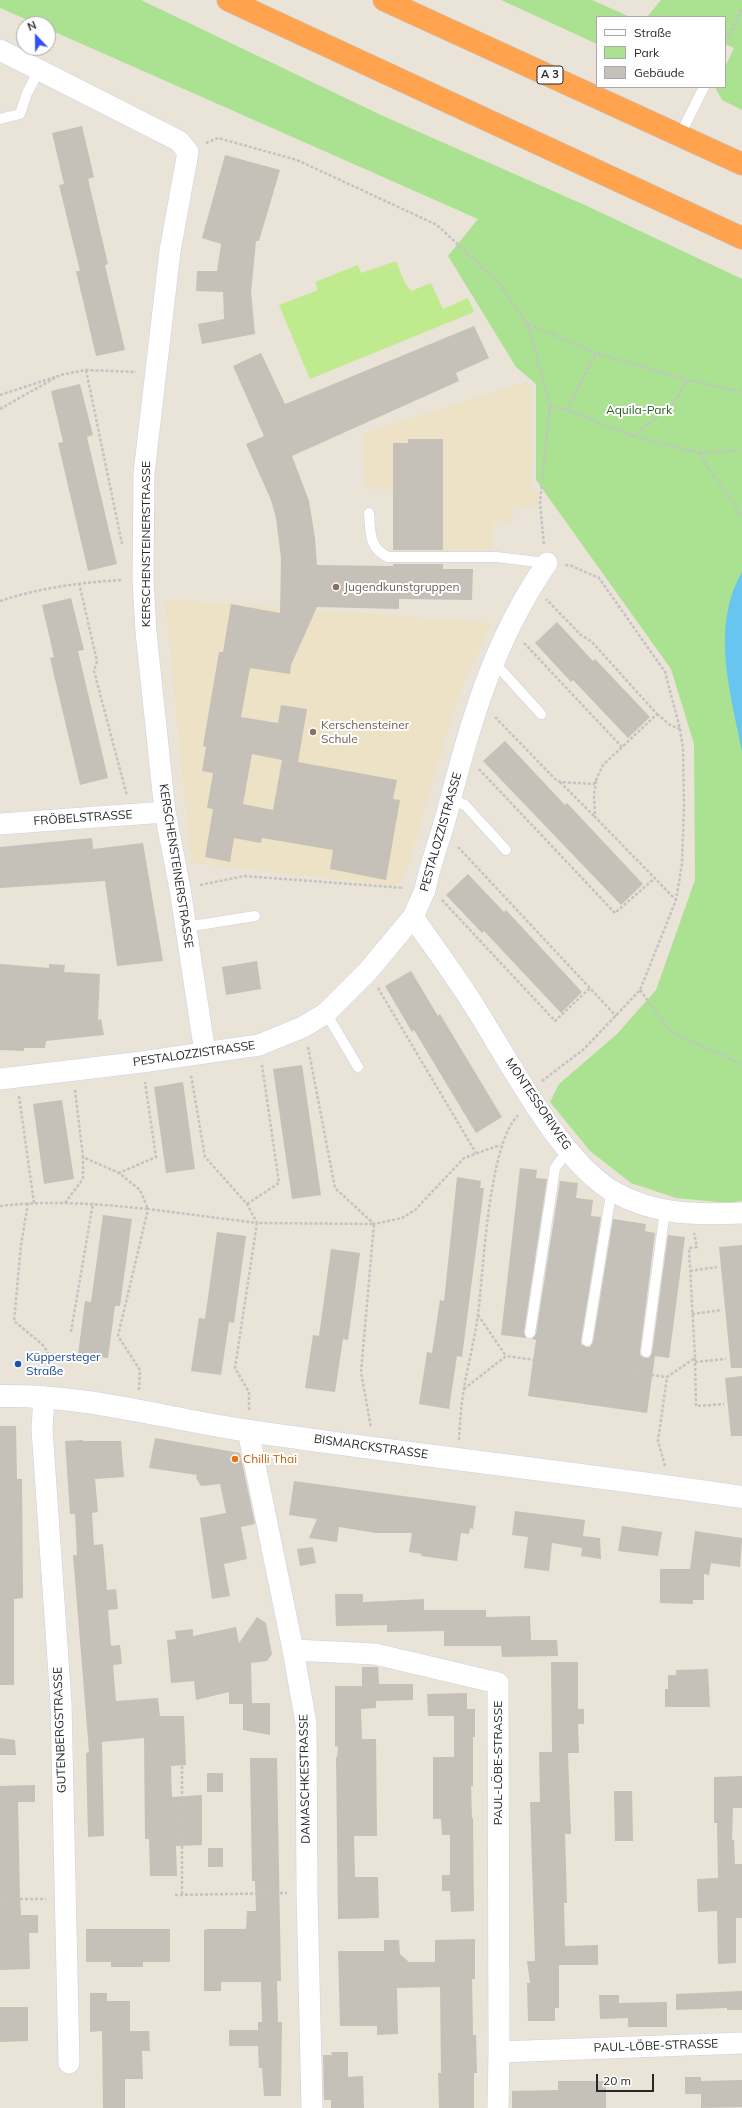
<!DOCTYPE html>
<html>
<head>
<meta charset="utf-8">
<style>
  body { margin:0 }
  #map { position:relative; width:742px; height:2108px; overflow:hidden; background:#eae3d8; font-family:Mulish,sans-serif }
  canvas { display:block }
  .legend { position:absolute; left:596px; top:16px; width:130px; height:72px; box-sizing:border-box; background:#fff; border:1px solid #a9a9a9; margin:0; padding:5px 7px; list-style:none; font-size:12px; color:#272727 }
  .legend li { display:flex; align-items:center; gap:8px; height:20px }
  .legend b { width:20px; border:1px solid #a9a9a9 }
  .north { position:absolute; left:16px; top:16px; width:40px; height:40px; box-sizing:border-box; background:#fff; border:1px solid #a9a9a9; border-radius:50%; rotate:338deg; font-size:11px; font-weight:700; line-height:16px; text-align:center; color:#272727 }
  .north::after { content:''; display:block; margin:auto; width:14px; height:18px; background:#334ffc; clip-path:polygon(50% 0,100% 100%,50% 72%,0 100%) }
  .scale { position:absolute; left:596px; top:2074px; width:58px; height:18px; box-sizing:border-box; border:2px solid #272727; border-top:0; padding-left:5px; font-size:12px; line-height:14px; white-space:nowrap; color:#272727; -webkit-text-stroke:3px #fff; paint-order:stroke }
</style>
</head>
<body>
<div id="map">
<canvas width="742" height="2108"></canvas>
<ul class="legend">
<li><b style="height:5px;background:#fff"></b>Straße</li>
<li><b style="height:11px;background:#aae292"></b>Park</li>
<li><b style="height:11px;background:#c5c0b8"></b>Gebäude</li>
</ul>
<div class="north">N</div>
<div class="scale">20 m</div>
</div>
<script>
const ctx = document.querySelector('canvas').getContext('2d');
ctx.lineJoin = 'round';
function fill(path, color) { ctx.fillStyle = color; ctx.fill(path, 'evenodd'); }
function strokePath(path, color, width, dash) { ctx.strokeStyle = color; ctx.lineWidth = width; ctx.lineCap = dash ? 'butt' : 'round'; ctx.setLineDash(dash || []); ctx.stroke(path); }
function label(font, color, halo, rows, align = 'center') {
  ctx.font = font + ' Mulish,sans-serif'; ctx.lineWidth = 4; ctx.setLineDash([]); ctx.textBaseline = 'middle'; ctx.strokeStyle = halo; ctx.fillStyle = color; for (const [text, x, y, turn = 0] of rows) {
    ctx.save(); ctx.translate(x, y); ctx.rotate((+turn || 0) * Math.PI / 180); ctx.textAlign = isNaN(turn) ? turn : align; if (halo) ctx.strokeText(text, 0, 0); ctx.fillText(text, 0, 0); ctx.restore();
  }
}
fill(new Path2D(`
  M 528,381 L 533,399 L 531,487 L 540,493 L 537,508 L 514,505 L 512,522 L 494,521 L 492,550 L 399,554 L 399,489 L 365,489 L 364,433 Z
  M 165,599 L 492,623 L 459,694 L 404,878 L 395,886 L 191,863 Z`), '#ede2c6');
fill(new Path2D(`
  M 0,0 L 141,0 L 383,116 L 587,206 L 742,279 L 742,1201 L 728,1203 L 676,1198 L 631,1183 L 590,1151 L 550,1102 L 559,1084 L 617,1034 L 656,990 L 695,880 L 694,744 L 671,669 L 536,480 L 536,384 L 516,367 L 448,256 L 478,219 L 48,29 L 48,24 L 37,24 L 0,8 Z
  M 501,0 L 592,0 L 630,17 L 597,17 L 597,44 Z
  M 661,0 L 742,0 L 742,110 L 722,100 L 715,87 L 725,87 L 725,67 L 734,48 L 725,44 L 725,17 L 647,17 Z`), '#aae292');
fill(new Path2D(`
  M 396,261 L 405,283 L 411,291 L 431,283 L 443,309 L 468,298 L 474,312 L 310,379 L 279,305 L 318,290 L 315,282 L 358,265 L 361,273 Z`), '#bfea8e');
fill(new Path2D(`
  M 742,572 L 742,752 C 731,693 710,628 742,572 Z`), '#68c5ef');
fill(new Path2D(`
  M 82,126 L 94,177 L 88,179 L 108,264 L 105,265 L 125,350 L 96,356 L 76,271 L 80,271 L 59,185 L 64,184 L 52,133 Z
  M 225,155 L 280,170 L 259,241 L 256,241 L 251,292 L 255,334 L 202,344 L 198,324 L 224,319 L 223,292 L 196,291 L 197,271 L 217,271 L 221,244 L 202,238 Z
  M 474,326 L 489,358 L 456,373 L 459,381 L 292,456 L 309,501 L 315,538 L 317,565 L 393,566 L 393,564 L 443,564 L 443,569 L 473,569 L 472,600 L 399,599 L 399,609 L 317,607 L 291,665 L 290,674 L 250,668 L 241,717 L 278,723 L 281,705 L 307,709 L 298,762 L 397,780 L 393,799 L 400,800 L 386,880 L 330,869 L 333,850 L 262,838 L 261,843 L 234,838 L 230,862 L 205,857 L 213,809 L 207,808 L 213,773 L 202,771 L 206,747 L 203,746 L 219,652 L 223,652 L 231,604 L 280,613 L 281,558 L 276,518 L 271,500 L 246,444 L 264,436 L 233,366 L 261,353 L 285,404 ZM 252,754 L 282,760 L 273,810 L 243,804 Z
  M 80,384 L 93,435 L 87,437 L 117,564 L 88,571 L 58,443 L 63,442 L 51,391 Z
  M 408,439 L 443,439 L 443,550 L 393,550 L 393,443 L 408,443 Z
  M 71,598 L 84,650 L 78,651 L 108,778 L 80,785 L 50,658 L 54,657 L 42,605 Z
  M 557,622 L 593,661 L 595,659 L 650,717 L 628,738 L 573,680 L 571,682 L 535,643 Z
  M 505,741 L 565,805 L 567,803 L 643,884 L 621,905 L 483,761 Z
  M 92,838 L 93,849 L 143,843 L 163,961 L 117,966 L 105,881 L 0,888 L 0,847 Z
  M 468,874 L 504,912 L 506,910 L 582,992 L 561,1013 L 484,931 L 482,933 L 446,895 Z
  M 257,961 L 261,989 L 226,995 L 222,967 Z
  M 0,964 L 49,968 L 49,964 L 65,965 L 64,972 L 100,974 L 98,1020 L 101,1019 L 104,1035 L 46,1041 L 45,1048 L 24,1048 L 24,1051 L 0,1050 Z
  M 411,971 L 438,1016 L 440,1014 L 502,1117 L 476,1133 L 414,1030 L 412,1032 L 385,986 Z
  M 302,1065 L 321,1195 L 292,1199 L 273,1069 Z
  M 183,1082 L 195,1169 L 166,1173 L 154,1087 Z
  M 62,1100 L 74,1179 L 44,1184 L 33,1104 Z
  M 520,1168 L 537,1170 L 536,1178 L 547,1179 L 524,1332 L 526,1338 L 501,1335 Z
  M 457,1177 L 481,1181 L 480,1188 L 484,1188 L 462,1357 L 457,1356 L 449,1409 L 419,1404 L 427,1352 L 432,1353 L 440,1300 L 444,1301 Z
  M 560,1181 L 578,1183 L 576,1198 L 593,1200 L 591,1216 L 601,1217 L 581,1340 L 581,1344 L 586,1347 L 590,1347 L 593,1342 L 613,1219 L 646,1224 L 645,1231 L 655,1233 L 640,1351 L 640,1355 L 645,1358 L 649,1358 L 652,1353 L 668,1235 L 685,1237 L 669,1358 L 655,1356 L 647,1413 L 528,1396 L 536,1340 L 532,1339 L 536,1334 Z
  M 103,1215 L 132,1219 L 120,1306 L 115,1306 L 108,1358 L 78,1354 L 85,1301 L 91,1302 Z
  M 217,1232 L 246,1236 L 234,1323 L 229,1322 L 221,1375 L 191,1371 L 199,1318 L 205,1319 Z
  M 742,1245 L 742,1368 L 731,1368 L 719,1247 Z
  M 331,1249 L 360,1253 L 348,1340 L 343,1339 L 335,1392 L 305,1388 L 313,1335 L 319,1336 Z
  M 742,1376 L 742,1436 L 731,1436 L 725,1378 Z
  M 0,1426 L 16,1426 L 17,1479 L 22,1479 L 23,1598 L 14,1599 L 14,1685 L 0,1685 Z
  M 155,1438 L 240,1453 L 255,1524 L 241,1527 L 247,1559 L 224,1564 L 230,1596 L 212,1599 L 200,1518 L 226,1513 L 220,1484 L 201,1486 L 196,1478 L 197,1475 L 149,1468 Z
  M 83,1440 L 83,1441 L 121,1441 L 124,1477 L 95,1479 L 98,1512 L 92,1513 L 94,1545 L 103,1544 L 107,1590 L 116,1589 L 118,1609 L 108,1610 L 111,1646 L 120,1645 L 122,1664 L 113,1665 L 116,1701 L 158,1698 L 160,1716 L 184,1716 L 186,1765 L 171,1766 L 172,1797 L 202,1795 L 202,1845 L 176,1846 L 177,1876 L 150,1876 L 149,1839 L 145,1839 L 144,1738 L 102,1742 L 104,1836 L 88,1837 L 86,1753 L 89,1752 L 73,1555 L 77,1555 L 75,1514 L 70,1514 L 65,1441 Z
  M 294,1481 L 476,1506 L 473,1529 L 470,1528 L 469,1534 L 461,1533 L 457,1561 L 421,1556 L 422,1554 L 409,1552 L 412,1533 L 376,1533 L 339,1527 L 337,1542 L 309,1538 L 317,1519 L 289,1515 Z
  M 515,1511 L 585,1520 L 583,1536 L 600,1538 L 601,1559 L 581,1556 L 582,1548 L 552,1543 L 549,1571 L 524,1568 L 528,1537 L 512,1535 Z
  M 622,1526 L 662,1532 L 658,1556 L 618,1551 Z
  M 695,1531 L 742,1538 L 740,1567 L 711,1563 L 709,1575 L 704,1574 L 704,1600 L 693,1600 L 693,1604 L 660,1603 L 660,1569 L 690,1569 Z
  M 313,1547 L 316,1563 L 300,1566 L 297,1549 Z
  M 335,1594 L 363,1594 L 363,1602 L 424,1599 L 424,1610 L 486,1610 L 486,1617 L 530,1616 L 531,1640 L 557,1640 L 558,1656 L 502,1657 L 501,1646 L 444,1646 L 444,1631 L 387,1632 L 387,1625 L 336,1626 Z
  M 257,1617 L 266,1623 L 272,1654 L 267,1661 L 251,1663 L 252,1703 L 270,1703 L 270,1735 L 243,1730 L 243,1704 L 229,1704 L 229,1692 L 196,1700 L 194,1681 L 171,1683 L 167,1640 L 176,1639 L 175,1631 L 193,1629 L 193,1636 L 236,1627 L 239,1643 Z
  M 551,1662 L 578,1662 L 578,1709 L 584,1709 L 584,1724 L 578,1724 L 579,1753 L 568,1753 L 571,1834 L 565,1834 L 567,1903 L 564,1903 L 565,1946 L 598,1945 L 598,1965 L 559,1965 L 559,2008 L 555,2008 L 555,2021 L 528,2021 L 527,1983 L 530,1983 L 527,1961 L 535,1961 L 530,1802 L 540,1802 L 539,1752 L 552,1752 Z
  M 362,1667 L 378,1667 L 379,1684 L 413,1684 L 413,1700 L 376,1701 L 376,1708 L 361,1709 L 362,1739 L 376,1739 L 377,1836 L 354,1836 L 355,1877 L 378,1877 L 379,1918 L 338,1919 L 336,1757 L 337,1757 L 338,1747 L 335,1746 L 335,1686 L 362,1686 Z
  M 708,1669 L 710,1707 L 665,1707 L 665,1689 L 668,1689 L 668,1675 L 676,1675 L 676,1670 Z
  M 467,1693 L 467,1709 L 475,1709 L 475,1737 L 473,1737 L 473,1786 L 471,1786 L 472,1818 L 473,1818 L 474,1911 L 451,1912 L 450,1891 L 442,1891 L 442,1875 L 450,1875 L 450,1835 L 442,1835 L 441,1819 L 433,1819 L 433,1757 L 454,1757 L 454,1716 L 428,1716 L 427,1694 Z
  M 0,1738 L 15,1740 L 16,1755 L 0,1755 Z
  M 250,1758 L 277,1758 L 281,1981 L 277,1981 L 278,2022 L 282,2022 L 281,2096 L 264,2096 L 262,2068 L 259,2068 L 258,2046 L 229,2046 L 229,2030 L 258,2030 L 258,2022 L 262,2022 L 261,1982 L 221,1982 L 221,1991 L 204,1991 L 204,1931 L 206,1929 L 246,1929 L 247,1911 L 256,1911 L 255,1881 L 252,1881 Z
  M 207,1773 L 223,1773 L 223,1792 L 207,1792 Z
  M 742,1776 L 742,1808 L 733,1808 L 732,1840 L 734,1840 L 735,1864 L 742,1864 L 742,1918 L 736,1918 L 736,1963 L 718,1964 L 717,1911 L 698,1912 L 697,1879 L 718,1878 L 717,1823 L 714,1823 L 714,1777 Z
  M 35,1785 L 35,1802 L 18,1802 L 20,1898 L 21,1915 L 38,1915 L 38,1933 L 29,1933 L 30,1969 L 0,1970 L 0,1786 Z
  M 614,1791 L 632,1791 L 633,1841 L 615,1841 Z
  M 208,1848 L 223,1848 L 223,1867 L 208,1867 Z
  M 86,1929 L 170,1929 L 170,1962 L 143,1962 L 143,1967 L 111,1967 L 111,1962 L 86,1962 Z
  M 475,1939 L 475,1979 L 472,1979 L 473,2035 L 476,2035 L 477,2073 L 474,2073 L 474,2108 L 439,2108 L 438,2073 L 441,2073 L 440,1987 L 397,1988 L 398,2034 L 377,2035 L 377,2026 L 340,2026 L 338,1951 L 384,1951 L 384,1940 L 399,1940 L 400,1954 L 409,1962 L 435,1962 L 435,1940 Z
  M 742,1991 L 742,2010 L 727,2010 L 727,2008 L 676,2010 L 676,1994 Z
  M 90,1993 L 107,1993 L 107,2001 L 130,2001 L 130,2031 L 149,2031 L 150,2051 L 142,2051 L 143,2079 L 125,2079 L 125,2108 L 103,2108 L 102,2031 L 90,2032 Z
  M 599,1995 L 619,1995 L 619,2003 L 667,2002 L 667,2027 L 628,2027 L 628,2018 L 600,2019 Z
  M 0,2007 L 28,2007 L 28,2041 L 0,2042 Z
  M 331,2052 L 348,2052 L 348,2077 L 363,2076 L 364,2108 L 331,2108 L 331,2100 L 324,2100 L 323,2055 L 332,2055 Z
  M 685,2077 L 701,2077 L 701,2081 L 742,2080 L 742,2107 L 701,2108 L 701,2094 L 685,2094 Z
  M 558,2081 L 606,2081 L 606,2108 L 512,2108 L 512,2091 L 558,2090 Z`), '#c5c0b8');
const service = new Path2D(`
  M 0,119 L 20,114 L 27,93 L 40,69
  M 680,135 L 704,87
  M 369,513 C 371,533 368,547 388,557 L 496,557 L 547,563
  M 491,665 L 502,671 L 541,714
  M 450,799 L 465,805 L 506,850
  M 186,927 L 255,916
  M 326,1013 L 358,1067
  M 530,1333 L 555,1168 L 568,1150
  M 587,1341 L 610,1200 L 614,1193
  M 646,1352 L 665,1210`);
const minor = new Path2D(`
  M 0,50 L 179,141 L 188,152 L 170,251 L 144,473 L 143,580 L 146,632 L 165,812 L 180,889 L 205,1053
  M 0,824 L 165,812
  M 413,917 C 433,946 454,974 473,1004 C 507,1057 561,1164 616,1193 C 656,1215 697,1215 742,1213
  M 0,1079 L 142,1062 L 259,1045 L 303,1027 L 326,1013 L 368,971 L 413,917 L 425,890 C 430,865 439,841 446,817 C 469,726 493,641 547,563
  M 44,1397 L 42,1429 L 61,1703 L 69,2063
  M 248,1431 L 293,1650 L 306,1723 L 307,1893 L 312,2108
  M 293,1650 L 375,1654 L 498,1683 L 499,2052 L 742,2043
  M 498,2108 L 499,2052`);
const secondary = new Path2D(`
  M 0,1396 C 84,1394 167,1419 249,1431 C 413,1455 578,1473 742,1497`);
const motorway = new Path2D(`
  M 228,0 L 742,238
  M 384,0 L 742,164`);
strokePath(service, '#cdd0e1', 11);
strokePath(minor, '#cdd0e1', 22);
strokePath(secondary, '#cdd0e1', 23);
strokePath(motorway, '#c3c3c3', 23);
strokePath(new Path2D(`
  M 725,44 L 742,9
  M 206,143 L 218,138 L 297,160 L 437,225 L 498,282 L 528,324 L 550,406 L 540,503 L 544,545
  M 529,324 L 596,353 L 688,380 L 742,392
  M 86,370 L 122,544
  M 0,395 L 55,377
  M 550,406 L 567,410 L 633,436 L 700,453 L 742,450
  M 0,409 L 60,375 L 86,370 L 136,372
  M 567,410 L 596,353
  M 633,436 L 673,404 L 688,380
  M 700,453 L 706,464 L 742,516
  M 79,583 L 97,661 L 94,671 L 127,796
  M 0,601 C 39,588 82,582 123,580
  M 524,643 L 622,747
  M 657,714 L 670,725 L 680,729
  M 495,717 L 555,779 L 560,782 L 594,784 L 603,765 L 657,714 L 592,642 L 581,635 L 546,599
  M 479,769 L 615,913 L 655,878
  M 596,781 L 594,795 L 595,817 L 676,900
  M 560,782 L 595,817
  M 458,847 L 616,1016
  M 200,885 L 244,876 L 404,888
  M 442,900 L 555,1021 L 590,988
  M 378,988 L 476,1153
  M 640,990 L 671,1032 L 742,1064
  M 308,1047 L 335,1188 L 374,1224 L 402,1218 L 415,1210 L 464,1158 L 500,1145
  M 542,1081 L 584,1049 L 640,990 L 676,900 L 682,864 L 684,806 L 683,748 L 680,729 L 665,672 L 599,578 L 572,566 L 565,565
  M 75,1090 L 83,1157 L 119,1173
  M 19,1096 L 34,1203
  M 28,1203 L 21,1245 L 14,1321 L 43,1345 L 50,1356 L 47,1377
  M 65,1203 L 83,1179 L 83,1157
  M 247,1204 L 279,1183 L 262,1065
  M 0,1206 C 50,1200 99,1204 148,1209 L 140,1190 L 119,1173 L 156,1157 L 145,1082
  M 690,1271 L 717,1267
  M 692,1314 L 722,1310
  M 478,1315 L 506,1356
  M 71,1332 L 93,1203
  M 695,1358 L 696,1406 L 724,1404
  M 695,1362 L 726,1359
  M 464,1389 L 506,1356 L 667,1377
  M 139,1390 L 140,1370 L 118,1336 L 148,1209 L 257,1223 L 247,1204 L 205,1157 L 191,1075
  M 249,1410 L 249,1392 L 235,1368 L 257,1223 L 374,1224 L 361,1372 L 371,1428
  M 459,1440 C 460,1423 461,1405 464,1388 C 468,1364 475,1339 478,1314 C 484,1268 488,1146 518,1115
  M 665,1466 L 658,1441 L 667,1377 L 695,1358 L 689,1248 L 697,1247 L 694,1233
  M 182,1894 L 182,1766
  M 175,1895 L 287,1893
  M 0,1899 L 46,1899`), '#c3c3c3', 2.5, [3, 2]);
strokePath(service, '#fff', 10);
strokePath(minor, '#fff', 21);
strokePath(secondary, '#fff', 22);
strokePath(motorway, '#ffa34e', 22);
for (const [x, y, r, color] of [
  [336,587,4,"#8d6e63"],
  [313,732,4,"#8d6e63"],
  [18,1364,4,"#1a4fb4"],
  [235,1459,4,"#e8710a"]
]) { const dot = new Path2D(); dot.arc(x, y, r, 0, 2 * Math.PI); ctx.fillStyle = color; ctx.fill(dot); strokePath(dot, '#fff', 1.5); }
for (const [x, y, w] of [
  [550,75,26]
]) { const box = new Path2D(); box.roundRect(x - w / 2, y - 9, w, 18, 3); ctx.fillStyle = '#fff'; ctx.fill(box); strokePath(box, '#272727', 1); }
label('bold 11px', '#272727', null, [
  ["A 3",550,75]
]);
label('12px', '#246318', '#fff', [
  ["Aquila-Park",639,410]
]);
label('12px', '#272727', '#fff', [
  ["KERSCHENSTEINERSTRASSE",146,544,-90],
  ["FRÖBELSTRASSE",83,818,-4],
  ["PESTALOZZISTRASSE",441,832,-74],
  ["KERSCHENSTEINERSTRASSE",176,866,81],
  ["PESTALOZZISTRASSE",194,1054,-8],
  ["MONTESSORIWEG",538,1104,56],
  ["BISMARCKSTRASSE",371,1447,8],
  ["GUTENBERGSTRASSE",60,1730,-92],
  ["PAUL-LÖBE-STRASSE",498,1763,-90],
  ["DAMASCHKESTRASSE",305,1779,-91],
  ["PAUL-LÖBE-STRASSE",656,2046,-2]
]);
label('12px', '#785e54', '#fff', [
  ["Jugendkunstgruppen",344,587],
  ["Kerschensteiner",321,725],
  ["Schule",321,739]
], 'left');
label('12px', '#164399', '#fff', [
  ["Küppersteger",26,1357],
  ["Straße",26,1371]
], 'left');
label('12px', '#c56008', '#fff', [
  ["Chilli Thai",243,1459]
], 'left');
</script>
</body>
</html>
